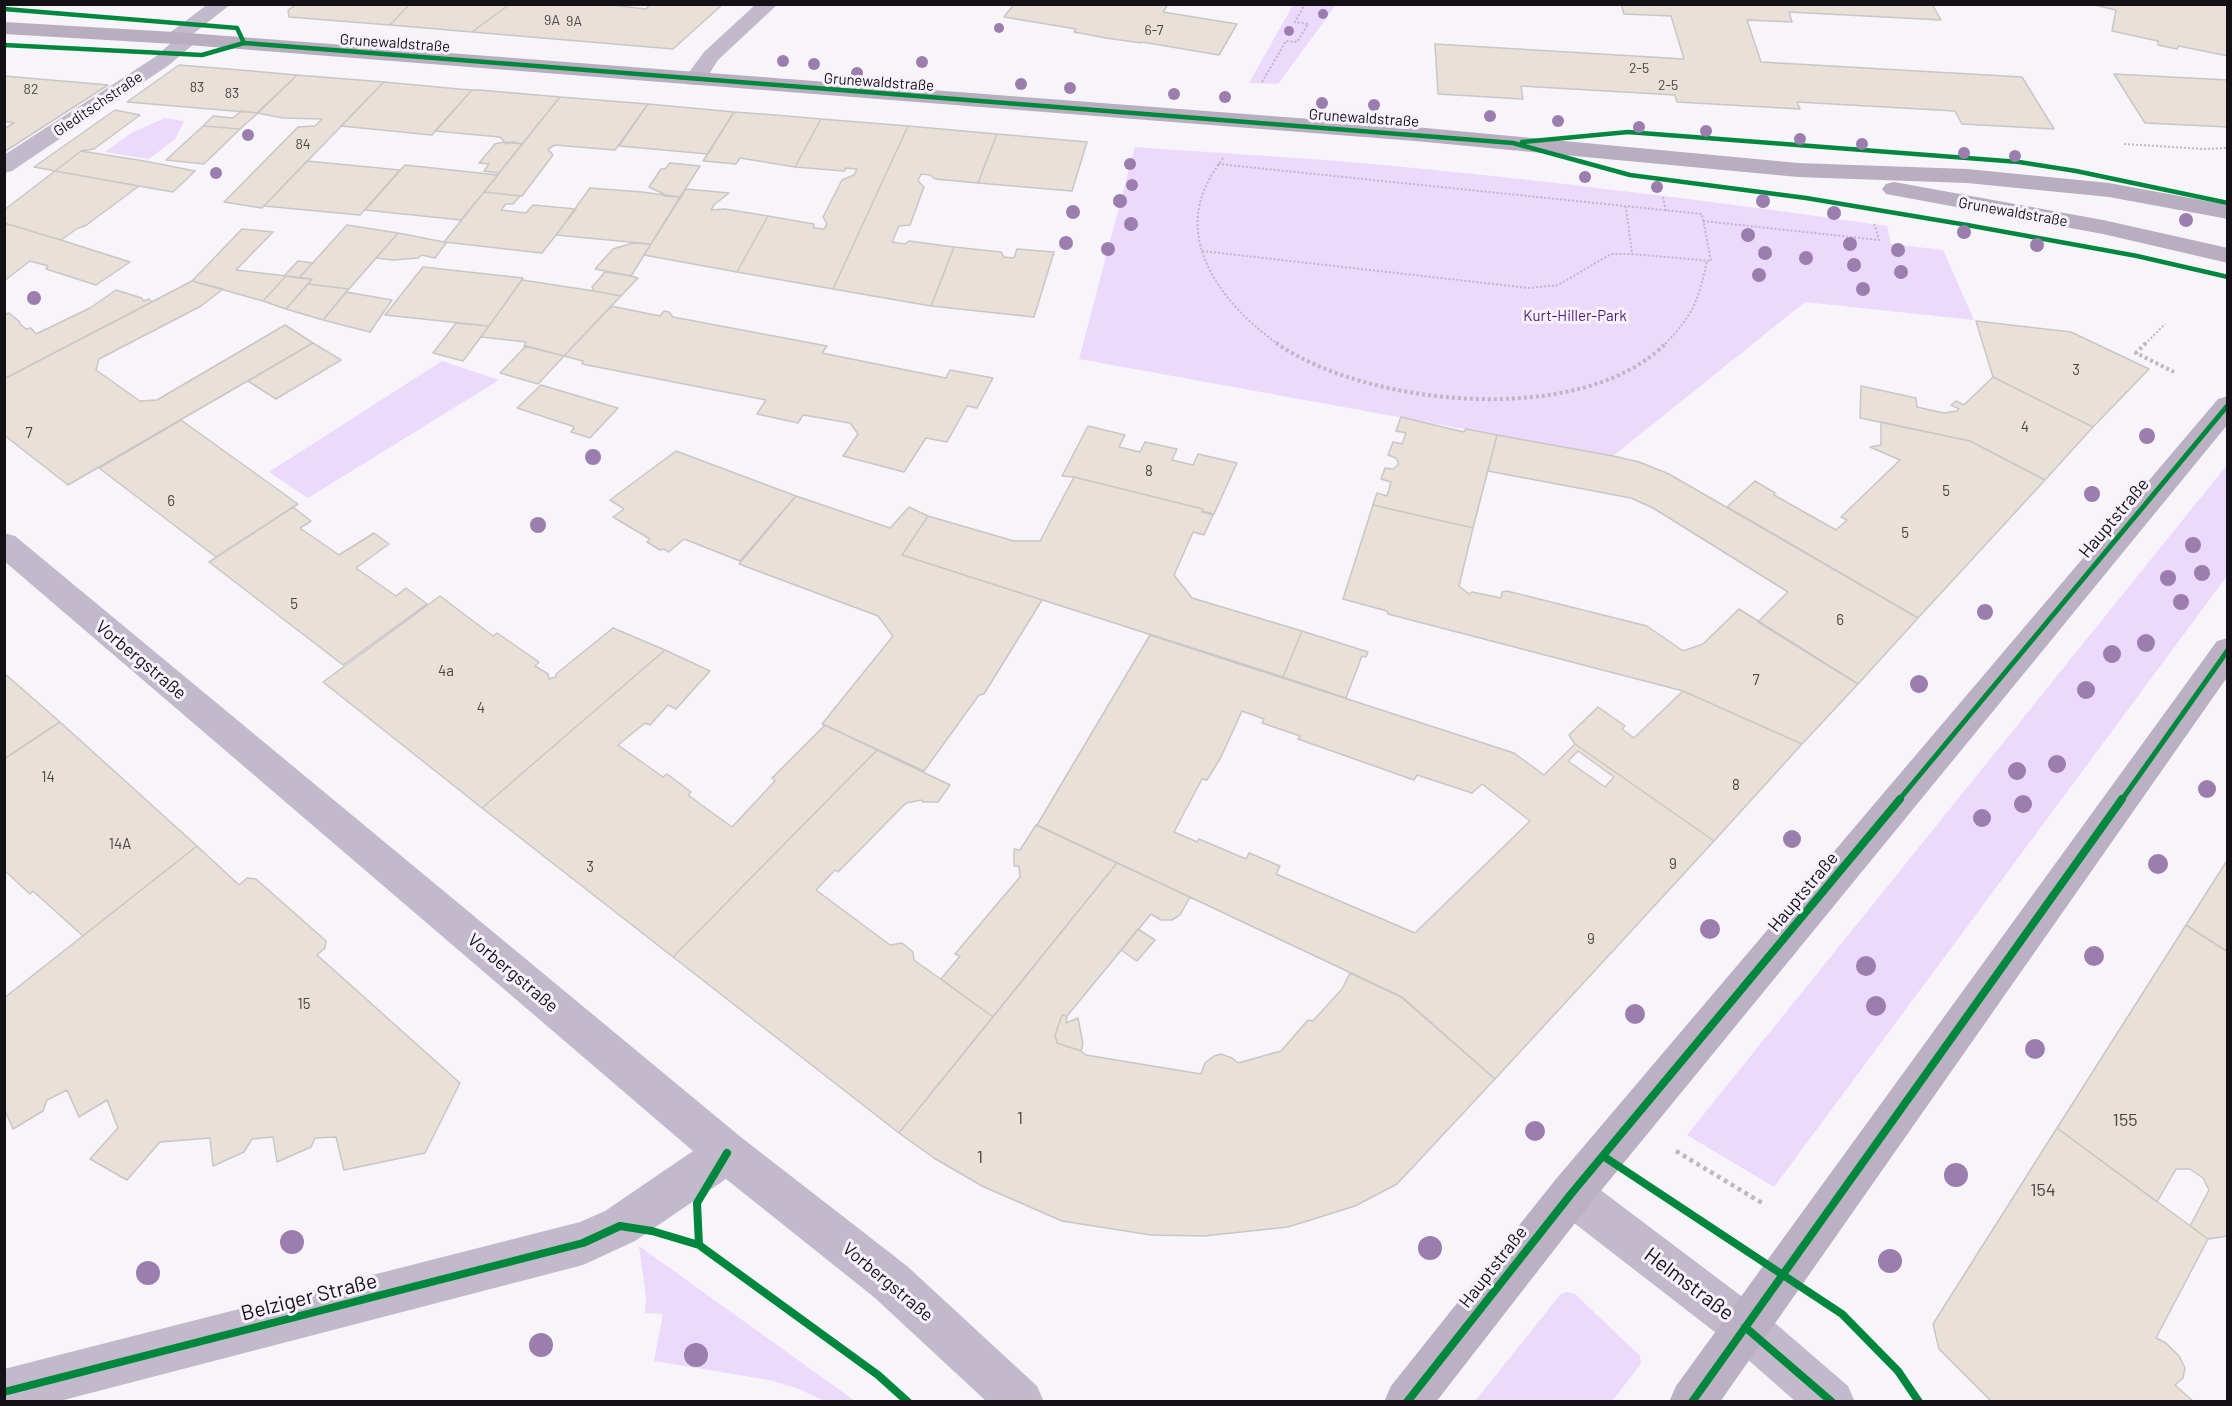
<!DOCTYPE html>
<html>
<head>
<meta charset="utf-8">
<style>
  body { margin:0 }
  #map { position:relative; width:2232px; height:1406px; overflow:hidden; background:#f7f4fa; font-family:Barlow,sans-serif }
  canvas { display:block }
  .frame { position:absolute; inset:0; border:6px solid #131115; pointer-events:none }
</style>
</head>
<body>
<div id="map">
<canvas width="2232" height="1406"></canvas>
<div class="frame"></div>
</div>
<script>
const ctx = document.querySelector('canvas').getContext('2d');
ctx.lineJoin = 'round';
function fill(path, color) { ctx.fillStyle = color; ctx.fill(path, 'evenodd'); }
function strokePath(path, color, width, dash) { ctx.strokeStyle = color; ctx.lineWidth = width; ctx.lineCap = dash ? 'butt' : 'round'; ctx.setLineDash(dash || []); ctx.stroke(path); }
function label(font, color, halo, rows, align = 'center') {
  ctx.font = font + ' Barlow,sans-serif'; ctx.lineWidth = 6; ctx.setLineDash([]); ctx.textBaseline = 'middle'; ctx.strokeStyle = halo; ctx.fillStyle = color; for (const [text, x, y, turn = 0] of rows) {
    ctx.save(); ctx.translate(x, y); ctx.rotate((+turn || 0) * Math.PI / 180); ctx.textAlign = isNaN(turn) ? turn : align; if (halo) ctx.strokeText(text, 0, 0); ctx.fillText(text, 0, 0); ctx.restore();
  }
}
fill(new Path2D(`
  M 1293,5 L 1336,5 L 1278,84 L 1249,83 Z
  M 165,118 L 184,121 L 175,139 L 149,159 L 105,152 L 131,133 Z
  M 1135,147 C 1210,153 1285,156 1361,163 C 1537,179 1712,201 1887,226 L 1891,244 L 1943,250 L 1974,320 L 1805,302 L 1613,456 L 1079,359 Z
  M 442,361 L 499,380 L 308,498 L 269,472 Z
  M 2227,465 L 2227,576 L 1774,1187 L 1687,1135 Z
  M 639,1246 L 855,1401 L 825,1401 L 799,1389 L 770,1380 L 654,1361 L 663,1314 L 645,1313 L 646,1297 Z
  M 1566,1292 L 1575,1294 L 1640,1356 L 1641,1364 L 1612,1401 L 1475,1401 L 1561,1294 Z`), '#ebdafb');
const building = new Path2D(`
  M 297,4 L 410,4 L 390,25 L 289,17 L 288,10 Z
  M 410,4 L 510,4 L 472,32 L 390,25 Z
  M 510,4 L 602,4 L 646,9 L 650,4 L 723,4 L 673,49 L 472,32 Z
  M 1014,4 L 1168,4 L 1163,12 L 1237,24 L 1219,55 L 1142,42 L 1141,43 L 1106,38 L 1074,32 L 1076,29 L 1004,17 Z
  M 1621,4 L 1932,4 L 1941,20 L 1789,12 L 1792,22 L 1747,20 L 1761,62 L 2022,77 L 2054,129 L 1962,124 L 1955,111 L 1797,102 L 1800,109 L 1677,102 L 1675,95 L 1521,86 L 1523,99 L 1438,94 L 1435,44 L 1684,59 L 1671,16 L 1624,14 Z
  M 2090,4 L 2228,4 L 2228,56 L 2179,46 L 2177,49 L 2158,45 L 2158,41 L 2112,31 L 2116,10 Z
  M 179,65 L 240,70 L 297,75 L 258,113 L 127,102 Z
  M 2114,74 L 2228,80 L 2228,127 L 2145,123 Z
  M 297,75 L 384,82 L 262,208 L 224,202 L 298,127 L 315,126 L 322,119 L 283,118 L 257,113 Z
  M 4,76 L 108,85 L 4,152 L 4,129 L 14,123 L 4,121 Z
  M 384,82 L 459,89 L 472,90 L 432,135 L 341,126 Z
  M 472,90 L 480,90 L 560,97 L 522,144 L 513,142 L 506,144 L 500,137 L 435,131 Z
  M 560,97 L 648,104 L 615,150 L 555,145 L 548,149 L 553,155 L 522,196 L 484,192 Z
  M 648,104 L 659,105 L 734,112 L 708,154 L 619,146 Z
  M 115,110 L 140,115 L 94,149 L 81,151 L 55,171 L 34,167 Z
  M 241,111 L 258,113 L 240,129 L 203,126 L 213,116 L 233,118 Z
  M 734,112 L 775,115 L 821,119 L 795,167 L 740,158 L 736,164 L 703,161 Z
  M 821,119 L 908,126 L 833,289 L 737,272 L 768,216 L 814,224 L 814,228 L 824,229 L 827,224 L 823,217 L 842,180 L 854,175 L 857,169 L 846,168 L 844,171 L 795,167 Z
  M 203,126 L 240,129 L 204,164 L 166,160 Z
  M 908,126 L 997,134 L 978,183 L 935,179 L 930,175 L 921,174 L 918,181 L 924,187 L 910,225 L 899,226 L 892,242 L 905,244 L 909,241 L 954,247 L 931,306 L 833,289 Z
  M 997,134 L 1087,142 L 1072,191 L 978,183 Z
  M 504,142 L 522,144 L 499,173 L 484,171 L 489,164 L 479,163 L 495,144 Z
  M 81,151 L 144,161 L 195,171 L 173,192 L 55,171 Z
  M 307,161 L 400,170 L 360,215 L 264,206 Z
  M 670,163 L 700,166 L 680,197 L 664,196 L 664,194 L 649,187 L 661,169 L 665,169 Z
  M 405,165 L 498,175 L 461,220 L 365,210 Z
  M 55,171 L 139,186 L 85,226 L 78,228 L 61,240 L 4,223 L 4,210 Z
  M 590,188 L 642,192 L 680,197 L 651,244 L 556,235 Z
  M 686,189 L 729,193 L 714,205 L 711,210 L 725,209 L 768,216 L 737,272 L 644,255 Z
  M 484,192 L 520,196 L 513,204 L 506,204 L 501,210 L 526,213 L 533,205 L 576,209 L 542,253 L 444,242 Z
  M 4,223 L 61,240 L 130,262 L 96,285 L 46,269 L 48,266 L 30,261 L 4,281 Z
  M 347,225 L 398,233 L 349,289 L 308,284 L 312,279 L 299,278 Z
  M 242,229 L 273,232 L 236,270 L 286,276 L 263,301 L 192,281 Z
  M 398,233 L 444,242 L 446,243 L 435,258 L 422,255 L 418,258 L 393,260 L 376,258 Z
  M 633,243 L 651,244 L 631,276 L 595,269 L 613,249 Z
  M 954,247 L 1001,252 L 1004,257 L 1014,258 L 1017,249 L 1054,252 L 1034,317 L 931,306 Z
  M 298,261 L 313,263 L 299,278 L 284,276 Z
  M 423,267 L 523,278 L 489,326 L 385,315 Z
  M 605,272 L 631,276 L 638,278 L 621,296 L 594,291 L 592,287 Z
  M 286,276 L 312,279 L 286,309 L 263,301 Z
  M 522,280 L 594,291 L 621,296 L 564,356 L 524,346 L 526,342 L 481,337 Z
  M 192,281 L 223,289 L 201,306 L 99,359 L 96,370 L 140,401 L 157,400 L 285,325 L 313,343 L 68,485 L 4,435 L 4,379 Z
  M 308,284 L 349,289 L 323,320 L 286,309 Z
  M 116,290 L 142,298 L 143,301 L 149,299 L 152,302 L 4,379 L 4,315 L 9,313 L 20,322 L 19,323 L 26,329 L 31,328 L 36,334 L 90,308 Z
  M 346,292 L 392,300 L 370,332 L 323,320 Z
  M 611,306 L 660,316 L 664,311 L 669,312 L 673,317 L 827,346 L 822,353 L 946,378 L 950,370 L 993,378 L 977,408 L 967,406 L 947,442 L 926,438 L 904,472 L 843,456 L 858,434 L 850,423 L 803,415 L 798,423 L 757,414 L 766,400 L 582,364 L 583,361 L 564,356 Z
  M 1976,321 L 2071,332 L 2149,369 L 2093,427 L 1993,377 Z
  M 456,323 L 489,326 L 463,361 L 433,353 Z
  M 313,343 L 341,360 L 276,399 L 248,381 Z
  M 526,346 L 564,356 L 538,384 L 500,373 Z
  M 1993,377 L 2093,427 L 2045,480 L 1970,441 L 1860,418 L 1861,386 L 1916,398 L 1917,407 L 1944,413 L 1957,411 L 1959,409 L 1951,405 L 1956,401 L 1964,405 Z
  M 541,385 L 618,408 L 590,438 L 571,432 L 574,428 L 572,426 L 517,408 Z
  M 1401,417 L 1464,432 L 1466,429 L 1497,435 L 1473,528 L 1373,505 L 1377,493 L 1387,496 L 1391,482 L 1381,479 L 1385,468 L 1393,469 L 1399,464 L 1396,458 L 1388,455 L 1393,442 L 1402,444 L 1406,433 L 1396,431 Z
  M 181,420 L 298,504 L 216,557 L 99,468 Z
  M 1881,422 L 1970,441 L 2045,480 L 1918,618 L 1727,507 L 1755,481 L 1775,493 L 1774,495 L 1836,530 L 1847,520 L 1841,517 L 1900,460 L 1870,447 L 1881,445 Z
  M 1088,426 L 1125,435 L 1119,447 L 1140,452 L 1145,442 L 1177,449 L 1172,460 L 1193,465 L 1198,454 L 1237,463 L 1214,514 L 1202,511 L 1203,509 L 1074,477 L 1062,476 Z
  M 1497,435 L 1613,456 L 1639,462 L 1669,474 L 1918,618 L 1858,684 L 1758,622 L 1788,592 L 1653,508 L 1631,498 L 1488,471 Z
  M 676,451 L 796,496 L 740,561 L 684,539 L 669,552 L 664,549 L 660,550 L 647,542 L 650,539 L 613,517 L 624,509 L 610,500 Z
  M 1074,477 L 1203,509 L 1202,512 L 1213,515 L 1204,535 L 1193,532 L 1174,575 L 1192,598 L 1302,631 L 1283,677 L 902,555 L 928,516 L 1014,541 L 1040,541 Z
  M 796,496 L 890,528 L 909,507 L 928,516 L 902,555 L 1042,600 L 984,694 L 979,695 L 924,771 L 822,724 L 893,636 L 878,616 L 739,564 Z
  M 1373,505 L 1473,528 L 1459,586 L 1469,594 L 1472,592 L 1501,598 L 1502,592 L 1507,591 L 1647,626 L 1683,651 L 1703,644 L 1739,609 L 1858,684 L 1802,744 L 1683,691 L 1388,614 L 1387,611 L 1343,599 Z
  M 293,507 L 311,521 L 300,528 L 339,555 L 374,533 L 389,544 L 356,568 L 396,596 L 406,588 L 427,604 L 343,665 L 209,562 Z
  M 440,596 L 493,636 L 497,633 L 539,662 L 535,666 L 548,674 L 549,679 L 556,677 L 556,674 L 613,628 L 665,650 L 482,808 L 323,682 Z
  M 1302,631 L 1368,652 L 1366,657 L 1362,656 L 1346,698 L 1283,677 Z
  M 1150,635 L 1514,753 L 1544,775 L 1575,744 L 1714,841 L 1495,1079 L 1402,997 L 1037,825 ZM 1242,711 L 1264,719 L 1262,723 L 1300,736 L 1298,739 L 1414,780 L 1417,775 L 1472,793 L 1482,784 L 1530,821 L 1415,933 L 1276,874 L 1280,866 L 1249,853 L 1246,859 L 1199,839 L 1197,842 L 1174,832 L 1202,779 L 1207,780 L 1221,757 ZM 1578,751 L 1614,777 L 1605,787 L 1568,761 Z
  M 665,650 L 710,671 L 676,709 L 668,705 L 650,725 L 645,723 L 618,745 L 663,777 L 667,774 L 691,792 L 688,795 L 732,827 L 775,781 L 772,778 L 825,725 L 877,750 L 673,957 L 482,808 Z
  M 4,673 L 60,722 L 4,759 Z
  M 1683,691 L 1802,744 L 1714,841 L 1575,744 L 1569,735 L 1598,707 L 1625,726 L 1622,729 L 1634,738 Z
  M 60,722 L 197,846 L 83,936 L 33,891 L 30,894 L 4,870 L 4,759 Z
  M 877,750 L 950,785 L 938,802 L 923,802 L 921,800 L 906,803 L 838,872 L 835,870 L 816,890 L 890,945 L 902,943 L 913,952 L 914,960 L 993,1017 L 899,1133 L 673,957 Z
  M 1036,825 L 1117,863 L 993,1017 L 941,979 L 960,956 L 955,954 L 1020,877 L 1019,866 L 1014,866 L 1014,849 L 1020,850 Z
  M 197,846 L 239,885 L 247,878 L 256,879 L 326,941 L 325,948 L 317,955 L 460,1083 L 425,1153 L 344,1170 L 336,1137 L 315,1138 L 311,1147 L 277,1162 L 273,1137 L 252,1139 L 244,1152 L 213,1166 L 210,1138 L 160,1142 L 127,1180 L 90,1159 L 118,1128 L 107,1100 L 79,1117 L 67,1090 L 47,1100 L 43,1111 L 13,1129 L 4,1108 L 4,998 Z
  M 2228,859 L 2228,952 L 2186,925 Z
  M 1117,863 L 1190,897 L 1180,915 L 1172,920 L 1161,920 L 1151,914 L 1067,1016 L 1062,1015 L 1055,1035 L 1057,1043 L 1081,1051 L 1086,1055 L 1201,1074 L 1205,1063 L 1214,1056 L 1221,1054 L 1232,1058 L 1238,1063 L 1281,1051 L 1308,1020 L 1313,1021 L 1342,989 L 1350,973 L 1401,997 L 1495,1079 L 1397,1184 L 1355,1206 L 1288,1227 L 1204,1236 L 1151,1235 L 1062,1221 L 982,1186 L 934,1158 L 899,1133 Z
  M 2186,925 L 2228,952 L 2228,1236 L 2208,1239 L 2190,1226 L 2209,1190 L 2203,1178 L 2190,1169 L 2176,1169 L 2157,1202 L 2057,1128 Z
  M 1138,929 L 1155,940 L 1137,961 L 1121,950 Z
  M 1062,1015 L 1067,1016 L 1066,1023 L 1078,1018 L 1083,1044 L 1081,1051 L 1057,1043 L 1055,1035 Z
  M 2057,1128 L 2208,1239 L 2156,1338 L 2166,1343 L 2179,1356 L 2185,1368 L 2183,1378 L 2175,1385 L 2194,1402 L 1992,1402 L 1939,1349 L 1933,1324 Z`);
fill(building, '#e9e0d7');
strokePath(building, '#c9c6c7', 1.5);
strokePath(new Path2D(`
  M 1262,82 L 1286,41 L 1297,42 L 1308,24 L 1295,22 L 1305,4
  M 2124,144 L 2204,149 L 2228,148
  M 1223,158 C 1213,172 1204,186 1200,203 C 1186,260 1235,314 1278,344
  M 1218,164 L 1702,214 L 1711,261 L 1632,254 L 1626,207
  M 1663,197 L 1666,211
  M 1703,221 L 1879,240 L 1874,223
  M 1202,251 L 1529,288 L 1558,285 L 1611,254 L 1632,254
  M 1665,344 C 1694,314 1698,301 1707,261
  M 2145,344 L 2165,324`), '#bdb8c3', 2, [2, 2]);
strokePath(new Path2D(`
  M 1276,343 C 1368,407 1583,428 1666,343
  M 2146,343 L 2136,353 L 2174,372`), '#bdb8c3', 4, [3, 3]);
strokePath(new Path2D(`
  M 1676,1151 L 1762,1203`), '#bdb8c3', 4.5, [4, 4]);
fill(new Path2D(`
  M 208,4 L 231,4 L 193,34 L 198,39 L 195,43 L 169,65 L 12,171 L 4,173 L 4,155 L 155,57 L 171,43 L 165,38 L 168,34 Z
  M 756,4 L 778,4 L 718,60 L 703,84 L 695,85 L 687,84 L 684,79 L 704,52 Z
  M 4,533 L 15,536 L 742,1138 L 907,1266 L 1037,1386 L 1044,1402 L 987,1402 L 875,1298 L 726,1179 L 635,1241 L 583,1265 L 56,1402 L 4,1402 L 4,1369 L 580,1222 L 605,1211 L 693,1151 L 4,561 Z
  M 1571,1173 L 1586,1179 L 1761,1311 L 1848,1386 L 1855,1402 L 1796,1402 L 1729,1343 L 1556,1209 L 1550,1194 L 1556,1179 Z`), '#c2baca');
fill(new Path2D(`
  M 4,22 L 175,32 L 1415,127 L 1798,163 L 1967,169 L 2109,183 L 2228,205 L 2228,219 L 2109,197 L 1967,183 L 1798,177 L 1415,141 L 175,44 L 4,34 Z
  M 1894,182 L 2103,220 L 2228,248 L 2228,263 L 2103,234 L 1886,194 L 1882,189 L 1886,184 Z`), '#b8aec0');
fill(new Path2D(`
  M 2228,396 L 2228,424 L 1586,1209 L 1436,1402 L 1384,1402 L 1391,1386 L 1556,1179 L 2218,399 Z
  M 2228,638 L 2228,676 L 1720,1402 L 1669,1402 L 1676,1386 L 2217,641 Z`), '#bbb1c3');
strokePath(new Path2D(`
  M 4,9 L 237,28 L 244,43
  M 4,45 L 202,55 L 244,43 L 1513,143 L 1630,175 L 1806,198 L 1967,225 L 2137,256 L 2228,277
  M 1522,142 L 1628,132 L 2019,162 L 2076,171 L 2228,203`), '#00873e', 4.5);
strokePath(new Path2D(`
  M 1898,801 L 2228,405
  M 2121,801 L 2228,650`), '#00873e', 5);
strokePath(new Path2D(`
  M 1603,1156 L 1842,1314 L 1898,1371 L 1919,1402
  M 699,1245 L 697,1203 L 727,1153
  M 1745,1327 L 1832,1402
  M 4,1392 L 583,1243 L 620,1226 L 652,1231 L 699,1245 L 878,1375 L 908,1402
  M 1407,1402 L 1571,1194 L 1900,799
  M 1692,1402 L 2122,799`), '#00873e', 8);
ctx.fillStyle = '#9b7dae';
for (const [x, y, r] of [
  [1323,14,5],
  [999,28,5],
  [1289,31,5],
  [783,61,6],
  [922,62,6],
  [814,64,6],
  [857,73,6],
  [1021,84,6],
  [1070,88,6],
  [1174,94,6],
  [1225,97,6],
  [1322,103,6],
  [1374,105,6],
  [1490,116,6],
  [1558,121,6],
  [1639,127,6],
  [1706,131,6],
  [248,135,6],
  [1800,139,6],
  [1862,144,6],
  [1964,153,6],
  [2015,156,6],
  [1130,164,6],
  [216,173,6],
  [1585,177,6],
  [1132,185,6],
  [1657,187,6],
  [1120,201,7],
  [1763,201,7],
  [1073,212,7],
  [1834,213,7],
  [2186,220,7],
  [1131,224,7],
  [1964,232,7],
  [1748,235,7],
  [1066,243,7],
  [1850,244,7],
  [2037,245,7],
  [1108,249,7],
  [1898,250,7],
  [1765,253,7],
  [1806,258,7],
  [1854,265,7],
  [1901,272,7],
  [1759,275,7],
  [1863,289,7],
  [34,298,7],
  [2147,436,8],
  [593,457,8],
  [2092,494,8],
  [538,525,8],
  [2193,545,8],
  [2202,573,8],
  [2168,578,8],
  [2181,602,8],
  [1985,612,8],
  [2146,643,9],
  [2112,654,9],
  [1919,684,9],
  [2086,690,9],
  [2057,764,9],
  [2017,771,9],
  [2207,789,9],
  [2023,804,9],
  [1982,818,9],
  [1792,839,9],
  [2158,864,10],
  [1710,929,10],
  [2094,956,10],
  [1866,966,10],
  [1876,1006,10],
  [1635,1014,10],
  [2035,1049,10],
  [1535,1131,10],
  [1956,1175,12],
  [292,1242,12],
  [1430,1248,12],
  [1890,1261,12],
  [148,1273,12],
  [541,1345,12],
  [696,1355,12]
]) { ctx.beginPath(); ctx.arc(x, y, r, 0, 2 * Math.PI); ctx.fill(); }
label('14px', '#484546', null, [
  ["9A",552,20],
  ["9A",574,21],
  ["6-7",1154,30],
  ["2-5",1639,68],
  ["2-5",1668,85],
  ["83",197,87],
  ["82",31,89],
  ["83",232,93],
  ["84",303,144]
]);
label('15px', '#131115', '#f7f1fd', [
  ["Grunewaldstraße",395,43,4],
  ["Grunewaldstraße",879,82,4],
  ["Gleditschstraße",98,104,-34],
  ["Grunewaldstraße",1364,118,4],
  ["Grunewaldstraße",2013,212,10]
]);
label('15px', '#4f1b70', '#f7f1fd', [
  ["Kurt-Hiller-Park",1575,316]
]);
label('15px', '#484546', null, [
  ["3",2076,370],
  ["4",2025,427],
  ["7",29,433],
  ["8",1149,471],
  ["5",1946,491],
  ["6",171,501],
  ["5",1905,533],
  ["5",294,604],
  ["6",1840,620],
  ["4a",446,671],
  ["7",1756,680],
  ["4",481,708],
  ["14",48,777],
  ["8",1736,785],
  ["14A",120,844],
  ["9",1673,864],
  ["3",590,867],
  ["9",1591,939],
  ["15",304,1004]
]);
label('18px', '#131115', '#f7f1fd', [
  ["Hauptstraße",2114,518,-50],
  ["Vorbergstraße",141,660,40],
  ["Hauptstraße",1803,892,-50],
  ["Vorbergstraße",513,973,40],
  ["Hauptstraße",1493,1267,-52],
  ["Vorbergstraße",888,1282,40]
]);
label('18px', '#484546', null, [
  ["1",1020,1118],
  ["155",2125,1120],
  ["1",980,1157],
  ["154",2043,1190]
]);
label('21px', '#131115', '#f7f1fd', [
  ["Helmstraße",1689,1284,37],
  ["Belziger Straße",309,1297,-14]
]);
</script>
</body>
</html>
